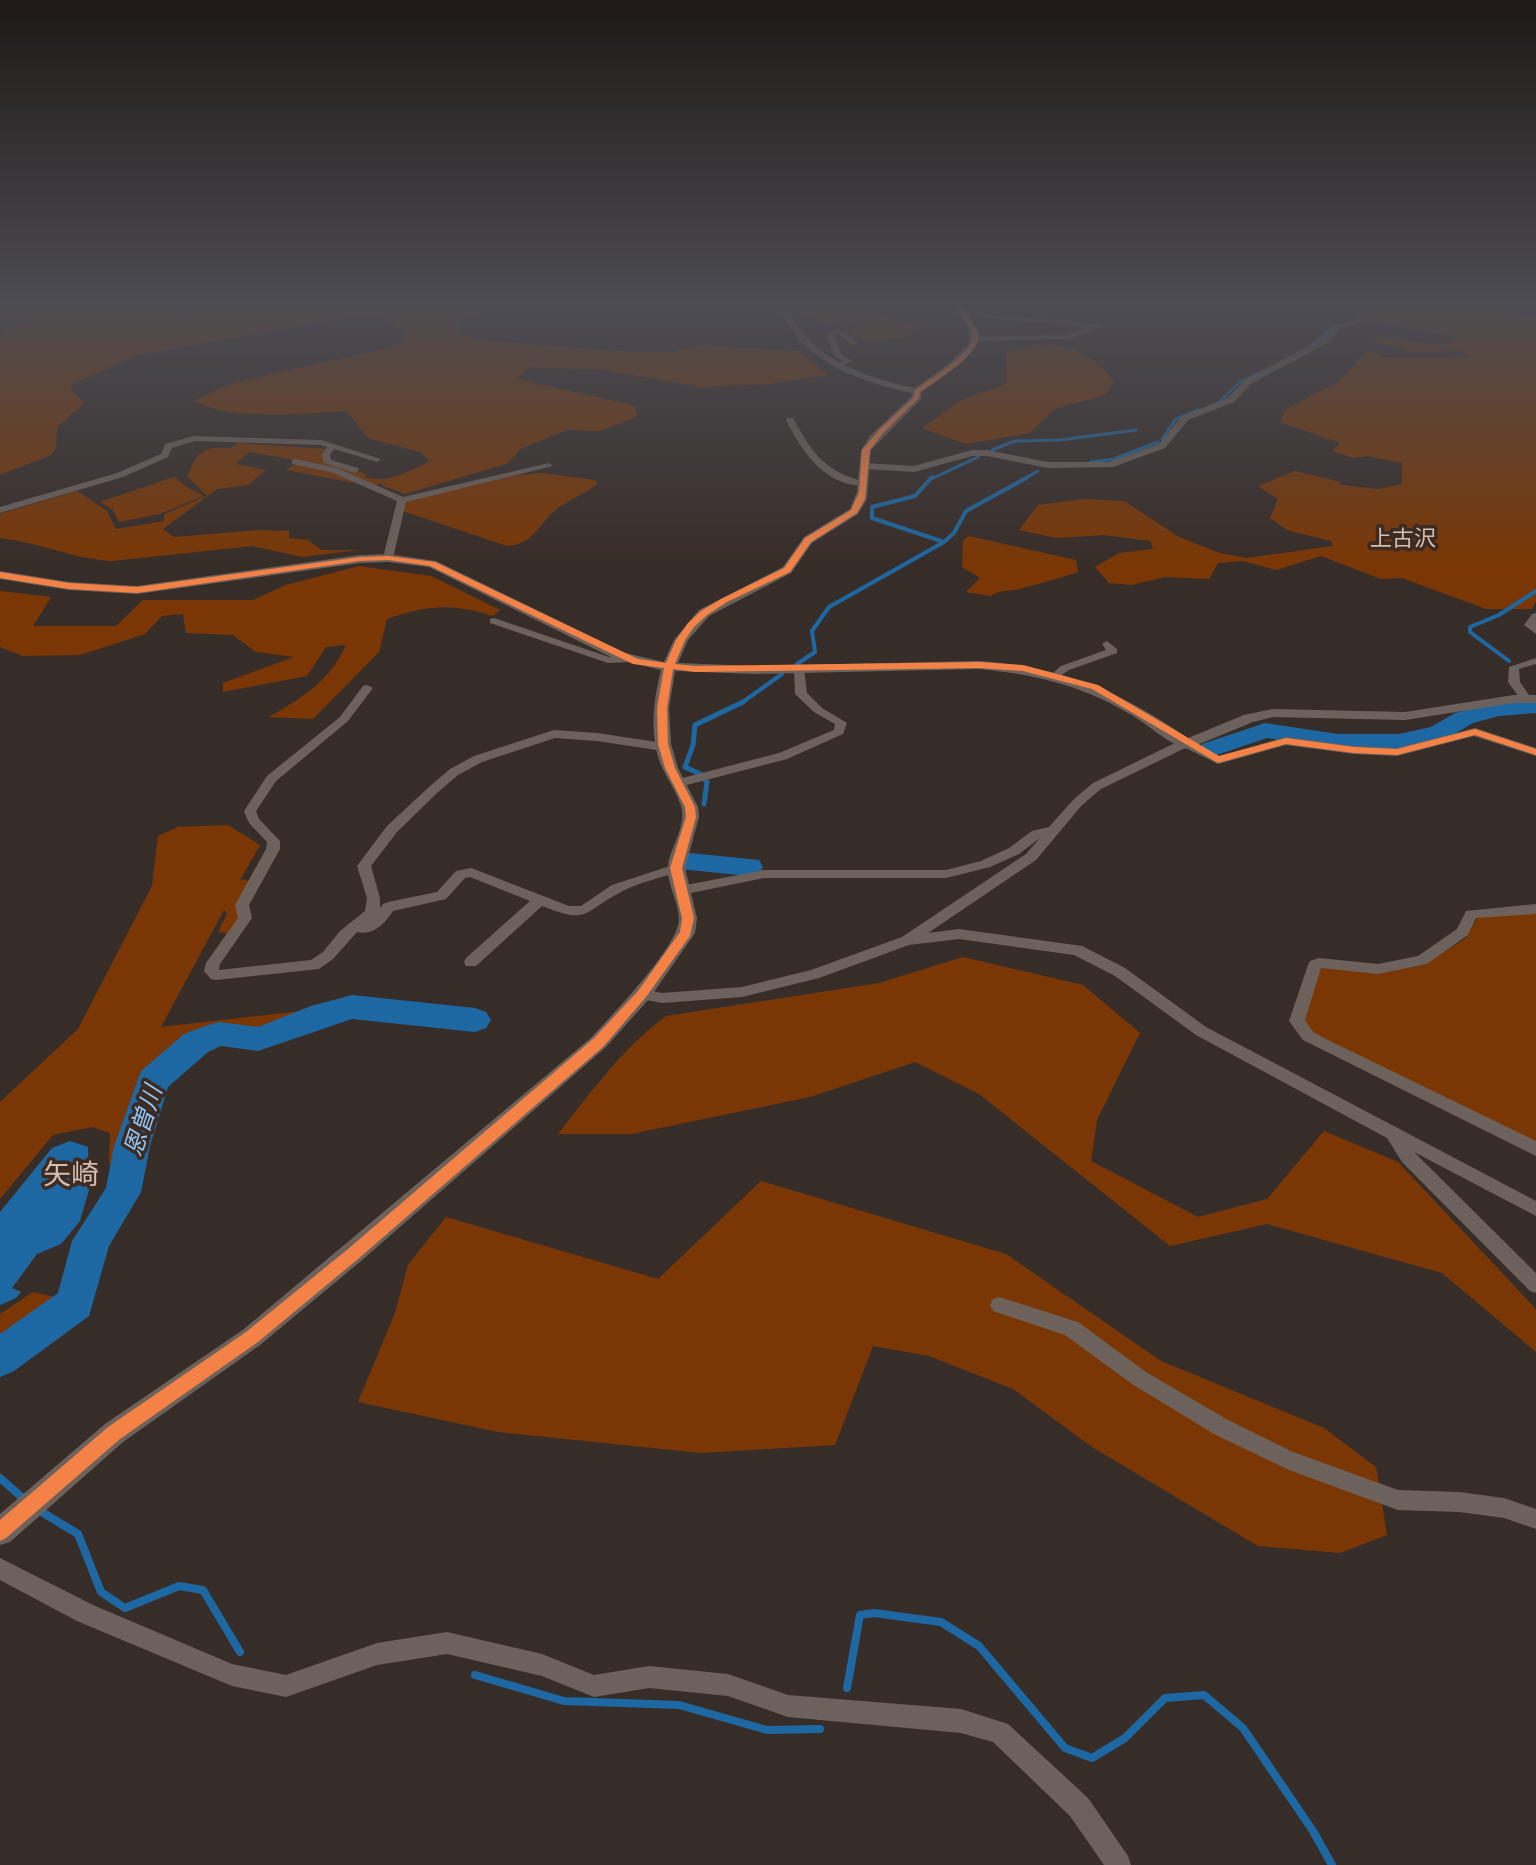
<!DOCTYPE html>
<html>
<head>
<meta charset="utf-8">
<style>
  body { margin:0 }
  canvas { display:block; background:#372d28 }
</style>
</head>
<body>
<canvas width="1536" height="1865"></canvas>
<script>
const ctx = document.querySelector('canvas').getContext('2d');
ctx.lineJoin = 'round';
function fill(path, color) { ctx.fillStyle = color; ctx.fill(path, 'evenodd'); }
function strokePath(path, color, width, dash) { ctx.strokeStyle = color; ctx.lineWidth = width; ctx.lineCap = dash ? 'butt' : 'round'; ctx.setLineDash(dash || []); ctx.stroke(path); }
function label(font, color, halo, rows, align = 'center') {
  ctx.font = font + ' Raleway,"Noto Sans JP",sans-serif'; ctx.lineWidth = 7; ctx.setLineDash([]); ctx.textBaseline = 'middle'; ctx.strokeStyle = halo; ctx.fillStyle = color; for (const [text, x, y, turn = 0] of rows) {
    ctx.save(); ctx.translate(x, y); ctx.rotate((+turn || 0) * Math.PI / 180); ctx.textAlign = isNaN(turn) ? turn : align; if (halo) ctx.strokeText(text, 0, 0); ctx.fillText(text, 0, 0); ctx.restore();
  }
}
fill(new Path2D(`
  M 43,304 L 104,304 L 183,312 L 242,304 L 483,304 L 457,326 L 461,333 L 478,340 L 634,352 L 672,352 L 699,345 L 798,351 L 829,375 L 768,384 L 701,387 L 605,370 L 528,367 L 517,379 L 633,405 L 638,416 L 601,431 L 567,430 L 520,449 L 509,463 L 405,494 L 381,485 L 383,483 L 372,486 L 286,470 L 301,461 L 249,452 L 236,464 L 266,470 L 248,485 L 217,489 L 163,529 L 174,537 L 259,530 L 289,531 L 289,538 L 308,540 L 321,550 L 359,550 L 302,557 L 252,546 L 112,561 C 74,559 38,542 0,538 L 0,514 L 77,491 L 107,511 L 116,529 L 164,521 L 164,514 L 207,496 L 187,476 C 201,449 200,447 231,448 L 237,443 L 326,449 L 326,461 L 367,474 L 364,477 C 389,484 407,472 430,461 L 420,452 L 368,438 L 346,411 C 303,414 232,421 194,401 L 229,384 L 400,345 L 407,333 L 384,317 L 363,315 L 138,355 L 73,384 L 71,390 L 85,403 L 57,427 L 56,448 L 51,455 L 0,475 L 0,333 L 27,321 L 0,319 L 0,308 Z
  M 809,304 L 866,306 L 871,312 L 915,325 L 911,335 C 892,340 864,347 850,331 L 859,325 C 847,315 839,319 826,325 L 806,314 Z
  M 1370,304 L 1496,304 L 1508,311 L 1536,318 L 1536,601 L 1532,609 L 1486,609 L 1402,578 L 1381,579 L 1321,556 L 1276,570 L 1243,561 L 1218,563 L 1209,579 L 1165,577 L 1132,585 L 1109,583 L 1095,567 L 1119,553 L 1153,549 L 1151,541 L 1104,535 L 1056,538 L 1019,530 L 1038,505 L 1084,499 L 1124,501 L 1179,537 L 1220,553 L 1246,558 L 1333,546 L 1331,541 L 1287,530 L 1270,518 L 1278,499 L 1258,486 L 1295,471 L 1341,482 L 1339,484 L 1341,485 L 1379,489 L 1402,484 L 1402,463 L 1368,456 L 1353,458 L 1332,451 L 1340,443 L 1280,422 L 1286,409 L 1337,383 L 1368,350 L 1384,357 L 1469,358 L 1460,351 L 1412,352 L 1370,339 C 1396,331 1437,356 1459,337 L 1366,321 L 1372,315 Z
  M 1042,345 C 1075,346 1094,356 1114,381 L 1104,396 L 1055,408 L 1030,433 L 965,444 L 922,428 L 960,401 L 1007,383 L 1006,351 Z
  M 542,473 L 595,480 L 598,484 C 584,494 566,501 553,512 C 538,525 533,545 507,546 L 403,511 L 406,502 C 446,484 498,477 542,473 Z
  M 174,477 L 190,489 L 204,496 L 159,514 L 119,522 L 113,510 L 100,502 Z
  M 969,536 L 1076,560 L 1078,572 C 1061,578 1044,582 1027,587 C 1013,592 1003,588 990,596 L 966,592 L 980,578 L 962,567 L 963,540 Z
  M 359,566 L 431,576 L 500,610 L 493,616 C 451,603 428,605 387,619 L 379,652 L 313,719 L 269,717 C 302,698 330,681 346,645 L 326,647 L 307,676 L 223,692 L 223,683 L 294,657 L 256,652 L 233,635 L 186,633 L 183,614 L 162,616 L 145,634 L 80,655 L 23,656 L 0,647 L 0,591 L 51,597 L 33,626 L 116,626 L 143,600 L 253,600 L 286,585 Z
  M 228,825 L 260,845 L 239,882 L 243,879 L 250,882 L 236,908 L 241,918 L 231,934 L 218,932 L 227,914 L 224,910 L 161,1027 L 327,1008 L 333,1017 L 176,1057 L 147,1094 L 128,1138 L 109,1165 L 110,1133 L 92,1127 L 53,1135 L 0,1199 L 0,1102 L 78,1029 L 152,886 L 158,836 L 178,827 Z
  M 1536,913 L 1536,1142 L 1315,1037 L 1303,1018 L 1319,967 L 1386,972 L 1424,965 L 1466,938 L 1479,915 Z
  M 963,957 L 1083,985 L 1140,1033 L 1097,1120 L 1091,1161 L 1198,1217 L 1267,1199 L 1324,1131 L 1398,1162 L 1536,1309 L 1536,1352 L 1442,1273 L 1267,1224 L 1170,1246 L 979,1094 L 915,1062 L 810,1097 L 631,1134 L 558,1134 C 591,1092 623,1048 666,1016 L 879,983 Z
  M 761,1181 L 1006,1254 L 1161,1361 L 1324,1428 L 1376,1467 L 1387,1535 L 1340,1553 L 1258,1546 L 1092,1447 L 1013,1389 L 929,1356 L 873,1346 L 835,1445 L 701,1453 L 498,1432 L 358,1402 L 395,1313 L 408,1265 L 446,1217 L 658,1279 Z
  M 33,1292 L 55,1297 L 0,1345 L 0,1314 Z`), '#7a3705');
fill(new Path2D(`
  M 70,1141 L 88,1147 L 89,1190 L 80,1221 L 61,1244 L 37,1254 L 12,1288 L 21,1292 L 16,1298 L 0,1305 L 0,1212 L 52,1148 Z`), '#1d68a2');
strokePath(new Path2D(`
  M 1312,344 L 1336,325
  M 1218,403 L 1239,383 L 1258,373
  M 1162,439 L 1176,419 L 1198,410
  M 992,450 L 1015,441 L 1060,440 L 1136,430
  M 1091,462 L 1114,459 L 1158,442
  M 931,479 L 978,457
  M 1024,479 L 1038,471`), '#1d68a2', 3);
strokePath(new Path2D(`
  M 932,477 L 915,496 L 872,507 L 872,518 L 944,542
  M 1509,661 L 1470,632 L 1470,627 L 1499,615 L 1536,591
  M 797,664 L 815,652 L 812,631 L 829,607 L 944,542 L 954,533 L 966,511 L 1028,477
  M 740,704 L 782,674`), '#1d68a2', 4);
strokePath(new Path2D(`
  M 704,804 L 707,782 L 700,774 L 685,767 L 693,745 L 695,725 L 743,702`), '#1d68a2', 5);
strokePath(new Path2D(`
  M 0,1478 L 25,1500
  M 40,1511 L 78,1534 L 101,1592 L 125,1608 L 179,1586 L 203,1590 L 240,1652
  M 475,1675 L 564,1701 L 679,1705 L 767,1730 L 820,1729
  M 847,1688 L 860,1615 L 874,1613 L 941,1622 L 979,1646 L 1065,1748 L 1092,1758 L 1125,1738 L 1165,1698 L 1204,1695 L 1243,1728 L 1313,1831 L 1332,1865`), '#1d68a2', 8);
fill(new Path2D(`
  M 1536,699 L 1536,713 L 1499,716 L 1473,723 L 1449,737 L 1399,750 L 1338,750 L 1267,738 L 1211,757 L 1202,754 L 1198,749 L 1202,744 L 1265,723 L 1338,734 L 1399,734 L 1431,727 L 1455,713 L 1489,704 Z
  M 690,853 L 759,860 L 763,867 L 759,874 L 749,876 L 680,869 L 676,862 L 680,855 Z
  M 352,995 L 475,1008 L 486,1012 L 491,1020 L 486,1028 L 475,1032 L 352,1019 L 258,1051 L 221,1046 L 208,1052 L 168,1087 L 150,1146 L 141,1192 L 109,1246 L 89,1316 L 14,1371 L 0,1377 L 0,1334 L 58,1293 L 72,1241 L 106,1188 L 114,1146 L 141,1071 L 184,1034 L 208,1025 L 219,1022 L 258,1027 L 311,1006 Z`), '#1d68a2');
fill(new Path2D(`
  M 944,304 L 953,304 L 961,308 L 958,310 Z
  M 1364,304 L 1370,304 L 1372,314 L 1358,324 L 1341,328 L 1326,344 L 1252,383 L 1234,402 L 1188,420 L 1165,448 L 1113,467 L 1048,468 L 987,456 L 972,456 L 914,472 L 864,469 L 860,466 L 864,463 L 914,466 L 972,450 L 987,450 L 1048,462 L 1109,462 L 1159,444 L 1182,416 L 1228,398 L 1246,379 L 1320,340 L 1337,325 L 1354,321 L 1365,313 Z
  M 958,312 L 1097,324 L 1101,326 L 1069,339 L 975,341 L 972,337 L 1068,335 L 1088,327 L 960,315 Z
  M 838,329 L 859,343 L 852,345 L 838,334 L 834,336 L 842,355 L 853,361 L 839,367 L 835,365 L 843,361 L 835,356 L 826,335 Z
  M 787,418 L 793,418 C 813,454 824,471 865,482 L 865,486 C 825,486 802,452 786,420 Z
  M 194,436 L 321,440 L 381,459 L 377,462 L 334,449 L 330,455 L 331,460 L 358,468 L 359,470 L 355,473 L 324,463 L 322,455 L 327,447 L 321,445 L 195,441 L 172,448 L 168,457 L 123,477 L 0,513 L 0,507 L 117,473 L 161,454 L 165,444 Z
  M 295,459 L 337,468 L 403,497 L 549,463 L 553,466 L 406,502 L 393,558 L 388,561 L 383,558 L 397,501 L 331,472 L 292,464 L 292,460 Z
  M 1536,613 L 1536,634 L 1524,625 L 1532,614 Z
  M 494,618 L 609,657 L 630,656 L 635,659 L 630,662 L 608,663 L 490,623 L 490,619 Z
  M 1107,641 L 1117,649 L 1117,653 L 1069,670 L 1057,678 L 1051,675 L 1061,666 L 1106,650 L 1102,644 Z
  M 1536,658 L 1536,664 L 1519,669 L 1520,682 L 1531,698 L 1525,701 L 1521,700 L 1508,682 L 1509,667 Z
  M 799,666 L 804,669 L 807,693 L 822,708 L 847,723 L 843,734 L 787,759 L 679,787 L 675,786 L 673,783 L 675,780 L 779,753 L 834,730 L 835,724 L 814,712 L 795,694 L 794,669 Z
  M 367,685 L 373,688 L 348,721 L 276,781 L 256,811 L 259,819 L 280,841 L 280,849 L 249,905 L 252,918 L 220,964 L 219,970 L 311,960 L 323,952 L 340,931 L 365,911 L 367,898 L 357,866 L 387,826 L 429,787 L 450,769 L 474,756 L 554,730 L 597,733 L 663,743 L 669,747 L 663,751 L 597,741 L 555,738 L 482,762 L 458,775 L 437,793 L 397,832 L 371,866 L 380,898 L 380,908 L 383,904 L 388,902 L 437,892 L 456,871 L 471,868 L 569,906 L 581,906 L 612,885 L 676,864 L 683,868 L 681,871 C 661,878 639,882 621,892 C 582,912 590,925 542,906 L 476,966 L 466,966 L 464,962 L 466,958 L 530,901 L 470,877 L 465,878 L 446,899 L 393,911 C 384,924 374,936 357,932 L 333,959 L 319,969 L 216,980 L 211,979 L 204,971 L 206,963 L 238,918 L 235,905 L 266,849 L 267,842 L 249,823 L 244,811 L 267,776 L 340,717 L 363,686 Z
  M 1475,728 L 1536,748 L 1536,756 L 1474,736 L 1397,756 L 1354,754 L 1286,745 L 1218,764 L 1186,748 L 1181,750 L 1101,789 L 1082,805 L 1036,860 L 928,933 L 959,929 L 1082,946 L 1125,968 L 1206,1027 L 1536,1201 L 1536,1216 L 1414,1152 L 1536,1273 L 1536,1293 L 1530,1291 L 1402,1162 L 1387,1138 L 1196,1035 L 1115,976 L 1074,955 L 959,939 L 909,945 L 819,978 L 742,997 L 662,1003 L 637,998 L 635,994 L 637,990 L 642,989 L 662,993 L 742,987 L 811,970 L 902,937 L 1026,854 L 1040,838 L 1019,854 L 990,867 L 946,878 L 764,878 L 681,895 L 674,890 L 676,887 L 764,870 L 946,870 L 981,861 L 1009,848 L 1032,831 L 1049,827 L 1074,799 L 1093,783 L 1173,744 L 1187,740 L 1219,756 L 1286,737 L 1354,746 L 1397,748 Z
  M 1536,904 L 1536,914 L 1476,918 L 1468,935 L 1427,964 L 1378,974 L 1321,968 L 1305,1020 L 1313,1032 L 1328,1040 L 1536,1141 L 1536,1156 L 1303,1040 L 1289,1021 L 1308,965 L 1310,961 L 1319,958 L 1378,964 L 1418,956 L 1457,929 L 1466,911 Z
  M 999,1297 L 1078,1322 L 1146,1372 L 1228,1420 L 1293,1452 L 1398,1490 L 1459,1492 L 1504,1498 L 1536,1509 L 1536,1529 L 1504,1518 L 1459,1512 L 1398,1510 L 1289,1470 L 1214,1434 L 1132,1384 L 1065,1335 L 993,1311 L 990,1305 L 993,1299 Z
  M 0,1558 L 93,1605 L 232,1664 L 286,1675 L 377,1643 L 447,1632 L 542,1654 L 594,1675 L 649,1666 L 728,1674 L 788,1695 L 961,1709 L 1008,1724 L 1088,1798 L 1128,1856 L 1131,1865 L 1104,1865 L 1070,1816 L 993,1742 L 961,1733 L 788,1717 L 728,1696 L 649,1688 L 594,1697 L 542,1676 L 447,1654 L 377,1665 L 286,1697 L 232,1686 L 77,1621 L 0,1580 Z`), '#6d625b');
fill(new Path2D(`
  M 781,304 L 789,304 C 800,356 870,379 915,388 L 947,365 L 968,345 L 969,330 L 953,304 L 961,304 L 978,330 L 980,339 L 963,362 L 922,392 L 921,399 L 871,450 L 867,499 L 858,514 L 812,543 L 791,573 L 709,616 L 688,640 L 678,663 L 754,666 L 979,661 C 1063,667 1119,691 1188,738 L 1244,715 L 1273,709 L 1405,712 L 1514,695 L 1536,695 L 1536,703 L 1514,703 L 1405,720 L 1273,717 L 1253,722 L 1187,749 C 1166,743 1147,723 1128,713 C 1081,685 1033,674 979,669 L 754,674 L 675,671 L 669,708 L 671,744 L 678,768 L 698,807 L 699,817 L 685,868 L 697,918 L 695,933 L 649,999 L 606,1047 L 361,1261 L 260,1345 L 123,1442 L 10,1542 L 0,1545 L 0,1514 L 105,1424 L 244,1329 L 592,1037 C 612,1015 679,946 679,919 C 679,902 666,883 668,865 C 671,847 687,825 681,806 C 677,793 668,780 662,767 C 649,738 653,701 661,670 L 615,659 L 429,567 L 388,562 L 360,563 L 137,594 L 69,590 L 0,579 L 0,571 L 69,582 L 137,586 L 360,555 L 388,554 L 436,561 L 625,653 L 664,662 L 674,640 L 699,610 L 783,567 L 804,537 L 850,509 L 857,492 L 861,450 L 870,436 L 912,396 L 912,393 C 865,383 791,359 781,304 Z`), '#6d625b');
fill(new Path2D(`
  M 954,304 L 960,304 C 965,314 979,327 978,339 C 977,356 934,382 920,392 L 919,398 L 883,433 L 870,450 L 865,499 L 857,513 L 811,542 L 790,572 L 727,602 L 707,615 L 694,627 L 685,640 L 675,664 L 695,666 L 979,662 L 1023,665 L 1098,685 L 1219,756 L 1286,738 L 1354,747 L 1397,749 L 1475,729 L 1536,749 L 1536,755 L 1475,735 L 1397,755 L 1354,753 L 1286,744 L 1218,763 L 1092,689 L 1023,671 L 979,668 L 695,672 L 673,669 L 667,708 L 668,744 L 675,768 L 695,807 L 696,817 L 682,868 L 694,918 L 690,936 L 646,997 L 604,1046 L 358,1259 L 258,1342 L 120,1439 L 6,1538 L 0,1541 L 0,1520 L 108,1427 L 246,1332 L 348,1249 L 594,1038 L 638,991 L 680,932 L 682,918 L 670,868 L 686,817 L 685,807 L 665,768 L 658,744 L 657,708 L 664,668 L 633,664 L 430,566 L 388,560 L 360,561 L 137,593 L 69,589 L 0,578 L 0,572 L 69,583 L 137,587 L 360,557 L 388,556 L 435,562 L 638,659 L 666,663 L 676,640 L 688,623 L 701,611 L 721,599 L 784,568 L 805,538 L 851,510 L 859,492 L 862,450 L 879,430 L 914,397 L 915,390 C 928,380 971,355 972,338 C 973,327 959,314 954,304 Z`), '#f48246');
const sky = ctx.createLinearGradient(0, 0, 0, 565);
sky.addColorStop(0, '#1e1916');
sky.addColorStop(0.54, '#4d4c53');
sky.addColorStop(1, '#4d4c5300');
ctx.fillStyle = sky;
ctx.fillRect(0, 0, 1536, 565);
label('22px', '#d4bdb1', '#3d2b22', [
  ["上古沢",1403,539]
]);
label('italic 24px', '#8ec6f9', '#3d2b22', [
  ["恩曽川",144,1121,-72]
]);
label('28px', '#d4bdb1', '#3d2b22', [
  ["矢崎",71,1176]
]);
</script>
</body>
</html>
